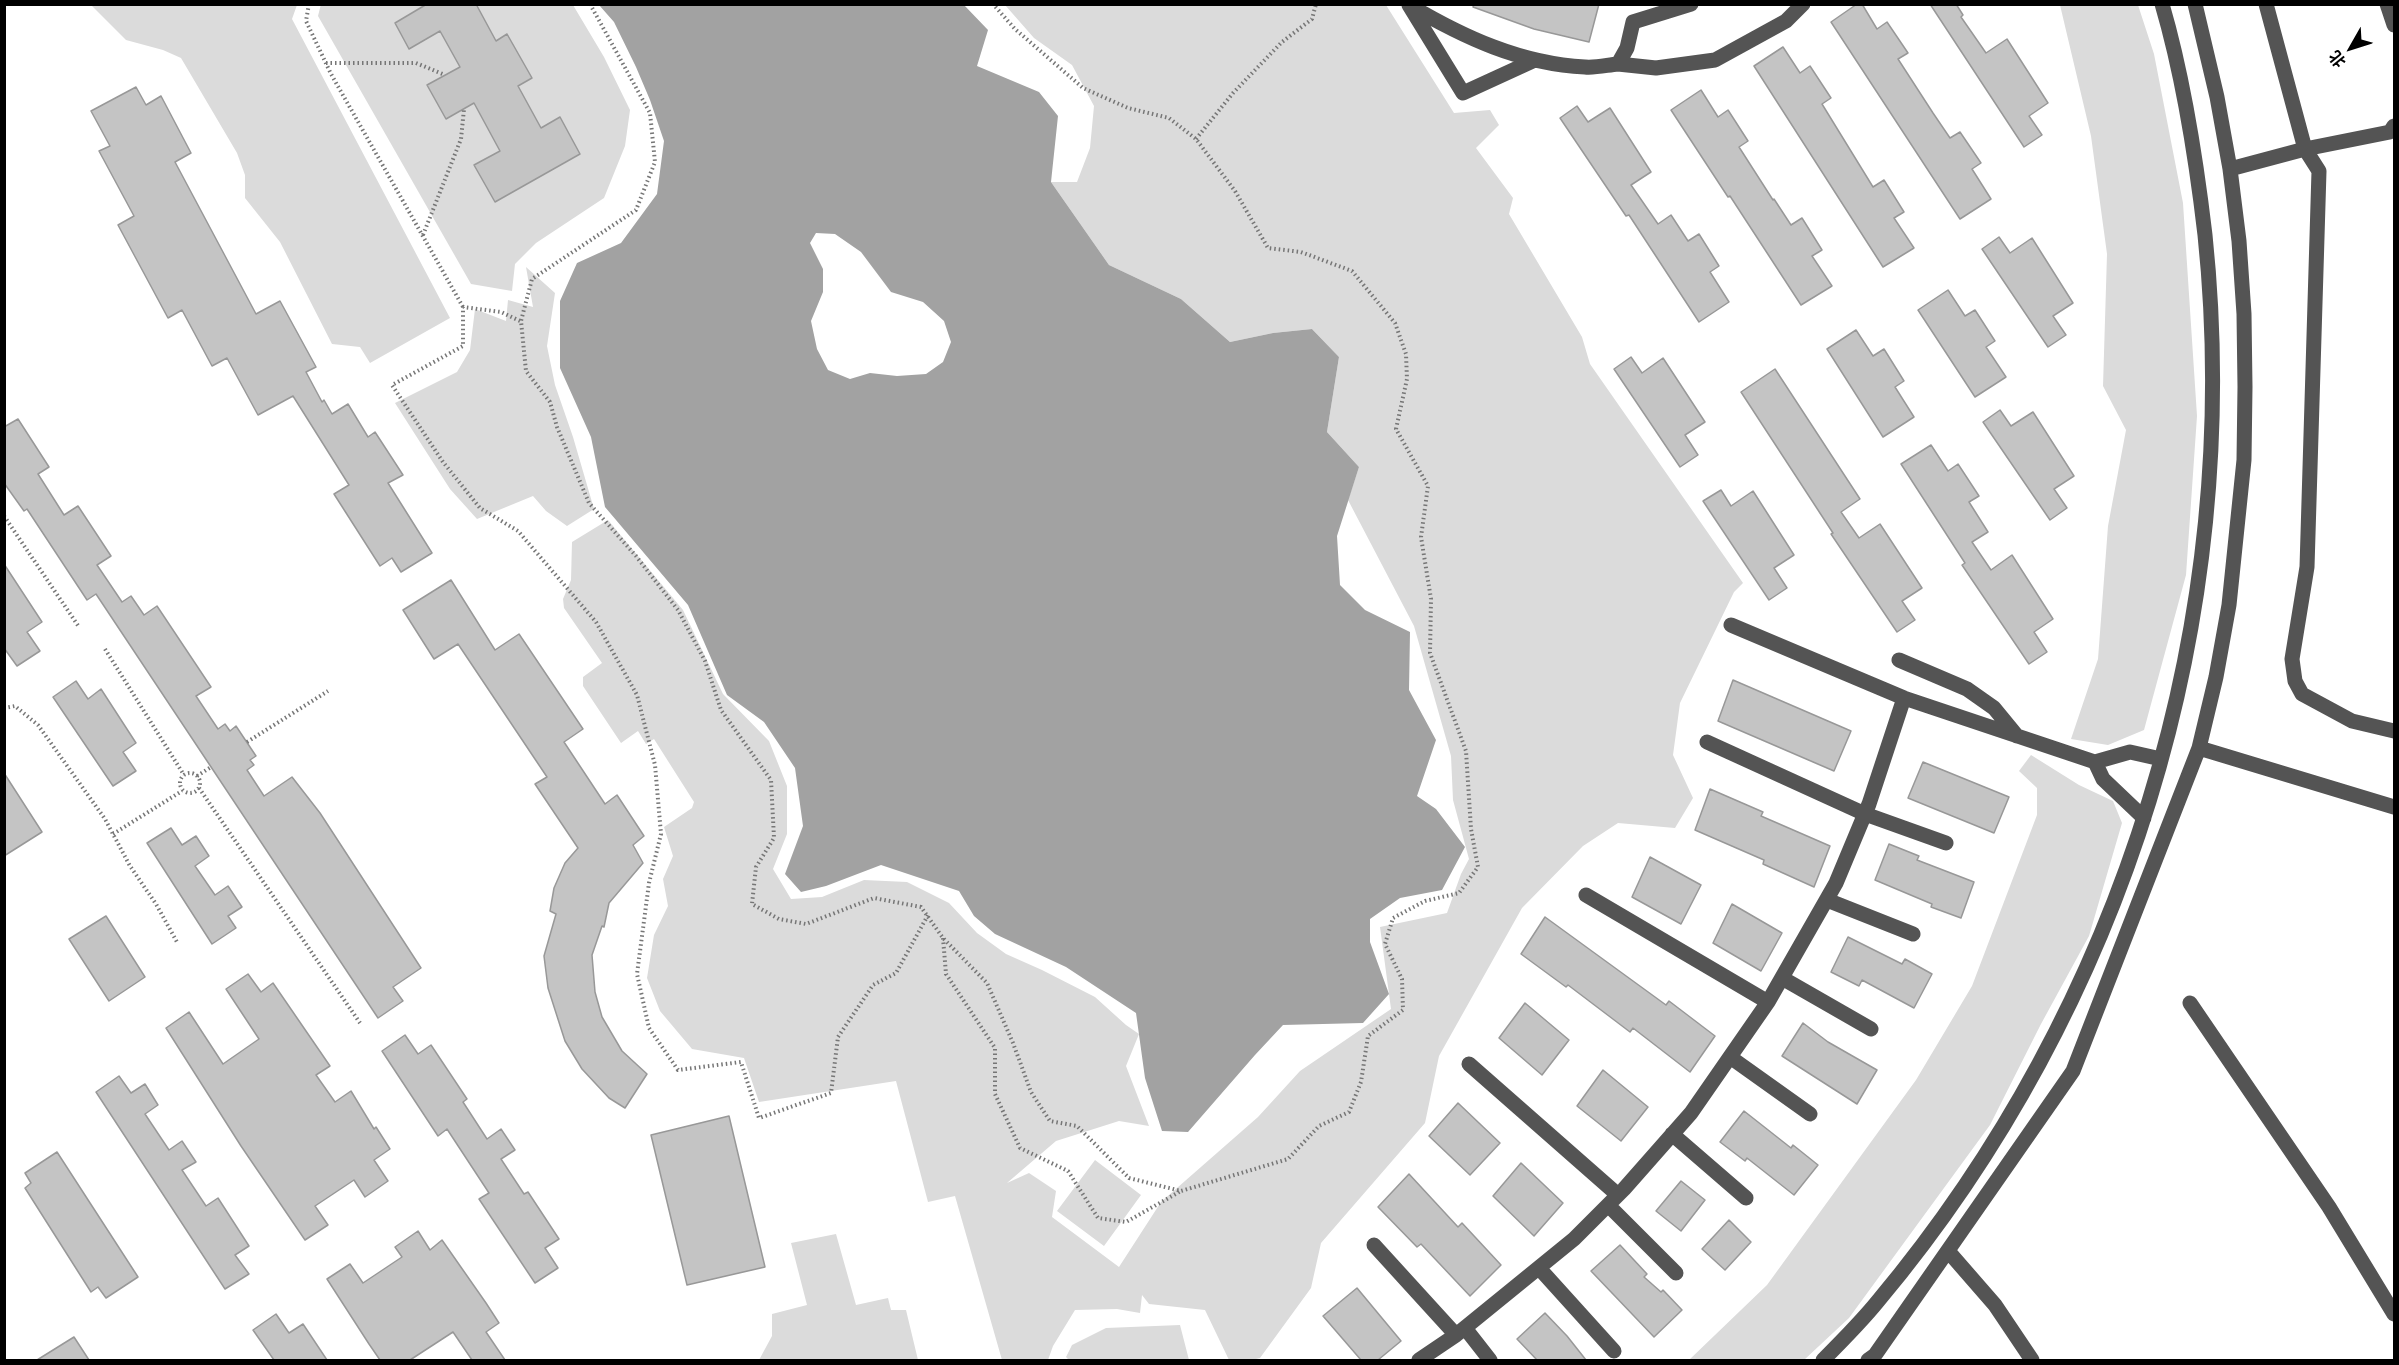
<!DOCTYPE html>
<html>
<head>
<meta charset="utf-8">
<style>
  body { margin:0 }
  #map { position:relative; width:2399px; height:1365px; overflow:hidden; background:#fff; font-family:Quicksand,"Noto Sans SC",sans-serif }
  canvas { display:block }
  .frame { position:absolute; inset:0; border:6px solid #000; pointer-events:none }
  .north { position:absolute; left:2321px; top:18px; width:60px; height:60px; -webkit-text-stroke:4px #fff; paint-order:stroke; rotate:231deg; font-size:16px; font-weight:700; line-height:24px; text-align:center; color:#000 }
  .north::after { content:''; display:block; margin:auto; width:21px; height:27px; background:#000; clip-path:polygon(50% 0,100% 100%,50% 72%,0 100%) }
</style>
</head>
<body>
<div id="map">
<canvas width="2399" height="1365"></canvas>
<div class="frame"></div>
<div class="north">北</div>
</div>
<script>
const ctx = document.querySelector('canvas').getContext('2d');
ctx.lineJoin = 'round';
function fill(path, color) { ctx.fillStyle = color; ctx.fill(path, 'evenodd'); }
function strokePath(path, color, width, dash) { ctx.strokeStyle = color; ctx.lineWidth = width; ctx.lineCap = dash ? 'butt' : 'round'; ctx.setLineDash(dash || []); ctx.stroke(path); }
fill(new Path2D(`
  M 321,4 L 573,5 L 604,57 L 630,110 L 625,146 L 604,198 L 536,243 L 515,264 L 512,291 L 471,284 L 318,16 Z
  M 91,5 L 297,5 L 292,19 L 450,318 L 370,363 L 360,347 L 332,344 L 280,242 L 245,198 L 245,175 L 237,153 L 181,58 L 163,50 L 126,40 Z
  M 1005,5 L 1386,5 L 1454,113 L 1490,110 L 1499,125 L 1476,148 L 1513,198 L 1509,214 L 1582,337 L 1590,364 L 1743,583 L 1734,592 L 1680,703 L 1673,755 L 1693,798 L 1675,828 L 1618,823 L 1583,846 L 1522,908 L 1439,1056 L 1425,1123 L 1321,1243 L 1311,1288 L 1260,1358 L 1252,1360 L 1229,1360 L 1205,1310 L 1149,1304 L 1142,1295 L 1140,1313 L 1117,1309 L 1075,1310 L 1053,1346 L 1048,1360 L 1002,1360 L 955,1196 L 928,1202 L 896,1081 L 759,1102 L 744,1058 L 692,1049 L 660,1011 L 647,978 L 654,935 L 668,906 L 663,879 L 673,856 L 664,827 L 692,808 L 694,802 L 654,739 L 646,744 L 638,731 L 621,743 L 583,686 L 583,677 L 602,663 L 564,608 L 563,599 L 571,580 L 572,542 L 608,520 L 683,610 L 723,694 L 769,741 L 787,786 L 787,834 L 773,869 L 791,899 L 822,897 L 864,880 L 907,882 L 949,903 L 977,933 L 1006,954 L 1042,970 L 1095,997 L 1126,1025 L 1139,1034 L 1126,1066 L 1149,1126 L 1119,1121 L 1056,1141 L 1007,1183 L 1029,1173 L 1056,1191 L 1052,1217 L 1119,1267 L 1161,1202 L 1258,1117 L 1300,1071 L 1391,1009 L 1380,927 L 1447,913 L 1461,874 L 1469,859 L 1453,800 L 1451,756 L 1414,626 L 1348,500 L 1359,467 L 1327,432 L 1339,357 L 1312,329 L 1273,333 L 1230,342 L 1181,299 L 1109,265 L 1051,182 L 1077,182 L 1090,148 L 1094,106 L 1072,65 L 1034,38 Z
  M 2060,5 L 2138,5 L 2154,54 L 2183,203 L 2197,416 L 2186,575 L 2144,730 L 2108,745 L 2071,739 L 2098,659 L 2108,526 L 2126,430 L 2103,386 L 2107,254 L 2091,136 Z
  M 526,267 L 555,293 L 547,346 L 555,385 L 573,437 L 594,509 L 567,526 L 546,511 L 533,496 L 477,519 L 450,489 L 395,403 L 457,372 L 470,350 L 475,309 L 506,321 L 508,300 L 533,307 Z
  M 2031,755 L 2079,785 L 2113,801 L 2122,823 L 2089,936 L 2041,1024 L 1990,1125 L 1849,1318 L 1804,1360 L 1689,1360 L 1767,1285 L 1916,1080 L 1972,986 L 2037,815 L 2037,788 L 2019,771 Z
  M 1095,1160 L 1141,1195 L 1104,1246 L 1057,1211 Z
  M 836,1234 L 856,1305 L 888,1298 L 891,1310 L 906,1310 L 918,1360 L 759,1360 L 772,1336 L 772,1314 L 807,1305 L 791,1243 Z
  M 1180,1325 L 1189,1360 L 1069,1360 L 1066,1357 L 1072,1345 L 1106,1328 Z`), '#dbdbdb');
fill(new Path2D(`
  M 599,5 L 964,5 L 988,30 L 977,66 L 1039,92 L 1058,116 L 1051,182 L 1109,265 L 1181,299 L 1230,342 L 1273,333 L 1312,329 L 1339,357 L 1327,432 L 1359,467 L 1337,536 L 1340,585 L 1365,610 L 1410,632 L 1409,690 L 1436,740 L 1417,796 L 1436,809 L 1465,847 L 1442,890 L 1400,898 L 1370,919 L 1370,942 L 1389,994 L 1363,1023 L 1283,1025 L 1255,1055 L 1188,1132 L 1162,1131 L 1145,1078 L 1136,1013 L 1066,967 L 995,934 L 974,916 L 959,891 L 881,865 L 826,886 L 801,892 L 785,874 L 803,826 L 795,768 L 764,722 L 727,695 L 688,605 L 605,507 L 591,437 L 560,368 L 560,301 L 577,263 L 621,243 L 657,194 L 664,141 L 650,100 L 636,67 L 614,22 ZM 816,233 L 835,234 L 861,252 L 891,292 L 923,302 L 944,321 L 951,342 L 943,362 L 926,374 L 897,376 L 870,373 L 850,379 L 828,370 L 817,349 L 811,321 L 823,292 L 823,269 L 810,243 Z`), '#a2a2a2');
const building = new Path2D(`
  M 427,4 L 476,4 L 496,41 L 507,34 L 532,78 L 518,86 L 541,128 L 560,117 L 580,154 L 495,202 L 474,165 L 500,151 L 474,103 L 446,119 L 427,85 L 460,67 L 440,31 L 409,49 L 395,23 Z
  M 1474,4 L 1599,4 L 1589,42 L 1534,29 L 1473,7 Z
  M 1857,4 L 1862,4 L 1877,29 L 1887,22 L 1908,53 L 1898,59 L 1933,113 L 1950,138 L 1960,132 L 1981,163 L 1972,169 L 1991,199 L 1960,219 L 1831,22 Z
  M 1930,4 L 1956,4 L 1963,15 L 1961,17 L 1986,53 L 2007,39 L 2048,103 L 2029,116 L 2042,135 L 2024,147 Z
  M 1783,47 L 1800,73 L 1810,66 L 1831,98 L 1822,104 L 1873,187 L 1884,180 L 1904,212 L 1894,218 L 1914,248 L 1883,267 L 1754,66 Z
  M 136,87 L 146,105 L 161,96 L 191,153 L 175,162 L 256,314 L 280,301 L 316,367 L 306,372 L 322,402 L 324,400 L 332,414 L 348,404 L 368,437 L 375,432 L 403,475 L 388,483 L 432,553 L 401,572 L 392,558 L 380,566 L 334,494 L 349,485 L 293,396 L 258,415 L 227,358 L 212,366 L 182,310 L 168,318 L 118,225 L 134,216 L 99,151 L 110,146 L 91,111 Z
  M 1701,90 L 1718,117 L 1728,110 L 1748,141 L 1739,147 L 1773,200 L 1774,199 L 1791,225 L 1802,218 L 1822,250 L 1812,256 L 1832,286 L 1801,305 L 1730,196 L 1728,197 L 1671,110 Z
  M 1577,106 L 1588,122 L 1610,108 L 1651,172 L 1631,185 L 1658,224 L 1671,215 L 1688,241 L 1699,234 L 1719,266 L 1710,272 L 1729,302 L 1699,322 L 1629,215 L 1626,216 L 1560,118 Z
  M 1999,237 L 2010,253 L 2032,238 L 2073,303 L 2053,316 L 2066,335 L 2048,347 L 1982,249 Z
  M 1948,290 L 1965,316 L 1975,310 L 1995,341 L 1986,347 L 2006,377 L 1975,397 L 1918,310 Z
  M 1856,330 L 1873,356 L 1884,349 L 1904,381 L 1895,387 L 1914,417 L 1883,437 L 1827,349 Z
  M 1631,357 L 1642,373 L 1663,358 L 1705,422 L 1685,435 L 1698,455 L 1680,467 L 1614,369 Z
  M 1775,369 L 1860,499 L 1841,512 L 1859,538 L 1880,524 L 1922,588 L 1902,601 L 1915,620 L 1897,632 L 1831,534 L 1833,533 L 1741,392 Z
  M 2000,410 L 2011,426 L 2033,412 L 2074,476 L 2054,489 L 2067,508 L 2050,520 L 1983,422 Z
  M 18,419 L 49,467 L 38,474 L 64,515 L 78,506 L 111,556 L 97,565 L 122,602 L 131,596 L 144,615 L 157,606 L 211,687 L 196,696 L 218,729 L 225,724 L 230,731 L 236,726 L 256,756 L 250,760 L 254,765 L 247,770 L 264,796 L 292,777 L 320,813 L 421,968 L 393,987 L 403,1001 L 378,1018 L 96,594 L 87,600 L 27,509 L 24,511 L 4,483 L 4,427 Z
  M 1931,445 L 1948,471 L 1958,464 L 1979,496 L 1969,502 L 1988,532 L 1972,542 L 1991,570 L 2012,555 L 2053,619 L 2034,632 L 2047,652 L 2029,664 L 1962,565 L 1965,563 L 1901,464 Z
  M 1721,490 L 1731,506 L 1753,491 L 1794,555 L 1774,568 L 1787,588 L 1769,600 L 1703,501 Z
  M 4,564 L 42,622 L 27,632 L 40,651 L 17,666 L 4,648 Z
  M 451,580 L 495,650 L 519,634 L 583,729 L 564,742 L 605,804 L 617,795 L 644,836 L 633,845 L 643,863 L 609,903 L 604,927 L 602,926 L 592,955 L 595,992 L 602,1017 L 622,1051 L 647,1074 L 625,1108 L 609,1098 L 582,1069 L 565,1041 L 548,988 L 544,956 L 556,914 L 550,911 L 554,888 L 565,863 L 578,848 L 535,784 L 547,777 L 458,644 L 434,659 L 403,610 Z
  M 1733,680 L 1851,731 L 1834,771 L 1718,721 Z
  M 76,681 L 88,699 L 101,689 L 136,743 L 123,752 L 136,771 L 113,786 L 53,697 Z
  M 1923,762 L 2009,797 L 1994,833 L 1908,798 Z
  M 4,773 L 42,832 L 4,856 Z
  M 1710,789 L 1763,812 L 1761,816 L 1830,846 L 1814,887 L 1763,864 L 1764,860 L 1695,830 Z
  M 171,828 L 182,845 L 196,836 L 209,856 L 195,866 L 215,895 L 228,886 L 242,907 L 228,916 L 236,928 L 212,944 L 147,843 Z
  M 1889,844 L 1919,856 L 1917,860 L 1974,882 L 1961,918 L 1931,907 L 1932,904 L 1875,880 Z
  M 1650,857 L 1701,885 L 1681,924 L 1632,897 Z
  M 1732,904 L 1782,933 L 1761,971 L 1713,943 Z
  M 106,916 L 145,977 L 109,1001 L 69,939 Z
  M 1545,917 L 1666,1005 L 1669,1001 L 1715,1036 L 1690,1072 L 1633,1028 L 1630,1032 L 1568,985 L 1566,987 L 1521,954 Z
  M 1848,937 L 1902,964 L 1905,959 L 1932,974 L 1914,1008 L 1862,980 L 1859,986 L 1831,972 Z
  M 248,974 L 261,992 L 273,983 L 330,1066 L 316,1075 L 335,1102 L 351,1091 L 374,1129 L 376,1127 L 390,1149 L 374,1160 L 388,1181 L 365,1197 L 354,1180 L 315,1206 L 328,1225 L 305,1240 L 241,1146 L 166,1028 L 189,1012 L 223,1064 L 259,1039 L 226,989 Z
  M 1525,1003 L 1569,1040 L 1542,1075 L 1499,1038 Z
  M 1803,1023 L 1828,1042 L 1877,1070 L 1857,1104 L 1782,1056 Z
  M 405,1035 L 418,1054 L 431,1045 L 467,1099 L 463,1102 L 487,1139 L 501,1129 L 515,1150 L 501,1159 L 524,1194 L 528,1192 L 559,1239 L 545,1248 L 558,1268 L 535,1283 L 479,1199 L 489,1193 L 447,1129 L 438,1136 L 382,1051 Z
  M 1603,1070 L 1648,1107 L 1621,1141 L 1577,1106 Z
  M 119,1076 L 131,1093 L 145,1084 L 158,1105 L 145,1114 L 169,1150 L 182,1141 L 196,1162 L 182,1170 L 206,1206 L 218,1198 L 249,1246 L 235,1255 L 249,1274 L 225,1289 L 96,1092 Z
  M 1458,1103 L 1500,1143 L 1470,1175 L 1429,1136 Z
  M 1744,1111 L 1791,1148 L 1793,1145 L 1818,1165 L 1794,1195 L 1747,1158 L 1745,1161 L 1720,1142 Z
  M 729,1116 L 765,1267 L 687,1285 L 651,1135 Z
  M 57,1152 L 138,1277 L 106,1298 L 98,1287 L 91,1292 L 25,1188 L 31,1183 L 25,1173 Z
  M 1521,1163 L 1563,1203 L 1534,1236 L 1493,1196 Z
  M 1409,1174 L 1458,1227 L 1462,1223 L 1501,1265 L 1470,1296 L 1421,1244 L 1417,1247 L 1378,1207 Z
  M 1681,1181 L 1705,1200 L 1681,1231 L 1656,1211 Z
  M 1729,1220 L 1751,1242 L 1725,1270 L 1702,1249 Z
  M 418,1231 L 430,1250 L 442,1240 L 486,1303 L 499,1323 L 486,1332 L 505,1360 L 472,1360 L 453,1332 L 410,1360 L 380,1360 L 369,1344 L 327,1279 L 350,1264 L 363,1283 L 402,1257 L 395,1247 Z
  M 1620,1245 L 1647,1274 L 1644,1277 L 1661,1292 L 1663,1290 L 1682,1310 L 1654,1337 L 1591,1271 Z
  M 1357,1288 L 1401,1341 L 1378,1360 L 1361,1360 L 1323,1316 Z
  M 1545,1313 L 1567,1336 L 1586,1360 L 1537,1360 L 1517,1339 Z
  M 276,1314 L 289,1333 L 303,1324 L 327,1360 L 274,1360 L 253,1330 Z
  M 74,1337 L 89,1360 L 37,1360 Z`);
fill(building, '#c4c4c4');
strokePath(building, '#989898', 1.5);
strokePath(new Path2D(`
  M 309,4 L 306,21 L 331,74 L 463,307
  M 590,4 L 650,113 L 655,162 L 636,210 L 532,279 L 521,321 L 526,371 L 550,402 L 557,427 L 589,503 L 636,556 L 678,610 L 705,661 L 721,710 L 771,780 L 774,838 L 756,867 L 752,904 L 779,919 L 806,924 L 874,898 L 921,907 L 943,938 L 987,983 L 1013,1043 L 1031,1092 L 1050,1121 L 1077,1126 L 1129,1178 L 1181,1191 L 1288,1159 L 1319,1126 L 1349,1112 L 1361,1082 L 1368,1036 L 1403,1010 L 1402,979 L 1385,944 L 1393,918 L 1425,901 L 1459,893 L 1478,867 L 1471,829 L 1466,751 L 1430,653 L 1431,599 L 1421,537 L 1428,486 L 1396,429 L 1407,379 L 1406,354 L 1395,323 L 1352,271 L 1301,252 L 1268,248 L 1235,191 L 1196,139 L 1169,118 L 1128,108 L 1083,88 L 1015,29 L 993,4
  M 326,63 L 416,63 L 445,75
  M 1196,139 L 1233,93 L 1282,42 L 1312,19 L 1316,4
  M 423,235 L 461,139 L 464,109
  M 520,321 L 501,312 L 463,307 L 463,346 L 392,385 L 443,462 L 480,508 L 518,531 L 596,622 L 637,695 L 655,765 L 661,834 L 649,883 L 637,974 L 649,1028 L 678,1070 L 741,1062 L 759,1118 L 831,1093 L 838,1037 L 873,985 L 896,973 L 928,915
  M 4,516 L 79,627
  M 105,649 L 184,775
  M 4,708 L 15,706 L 38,725 L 105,819 L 130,866 L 156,904 L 177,942
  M 247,742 L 328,691
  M180 783a10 10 0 1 1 20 0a10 10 0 1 1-20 0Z
  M 197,776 L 211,767
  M 199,788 L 360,1023
  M 113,834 L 182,791
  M 943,938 L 946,974 L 995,1048 L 995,1094 L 1020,1148 L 1068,1171 L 1098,1218 L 1126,1222 L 1181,1191`), '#767676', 4, [1.5, 3]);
strokePath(new Path2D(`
  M 2266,4 L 2305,149 L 2319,171 L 2307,567 L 2292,659 L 2295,681 L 2302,694 L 2352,721 L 2394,731
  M 2387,4 L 2394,25
  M 1535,60 L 1463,93 L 1409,5 C 1463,37 1521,64 1585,67 C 1596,68 1607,65 1618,64 L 1627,48 L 1633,22 L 1691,4
  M 1618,64 L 1656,68 L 1715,60 L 1786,21 L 1803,4
  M 2230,169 L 2305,149 L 2390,132 L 2394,126
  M 1731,625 L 1904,698 L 2095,762
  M 1899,660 L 1967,689 L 1994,708 L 2017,736
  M 1707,742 L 1865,814 L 1946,843
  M 2199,748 L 2394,807
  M 2144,818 L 2103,779 L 2095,762 L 2130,752 L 2161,759
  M 1586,895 L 1768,1002
  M 1827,900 L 1913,934
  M 1782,978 L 1871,1029
  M 2190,1003 L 2329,1207 L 2394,1314
  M 1730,1057 L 1810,1114
  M 1469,1064 L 1618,1195
  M 1672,1134 L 1746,1198
  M 1608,1205 L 1676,1273
  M 1374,1245 L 1456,1335
  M 1948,1251 L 1995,1305 L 2032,1360
  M 1539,1268 L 1614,1351
  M 1465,1328 L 1490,1360
  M 1419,1360 L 1456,1335 L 1574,1239 L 1624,1189 L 1691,1113 L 1768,1002 L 1836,883 L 1869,804 L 1904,698
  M 1823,1360 C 1842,1341 1861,1322 1878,1301 C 2125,1006 2245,618 2205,235 C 2196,158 2184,79 2162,4
  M 1868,1360 L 1875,1355 L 2073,1071 L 2199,748 L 2216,677 L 2229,605 L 2244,460 L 2245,387 L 2244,314 L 2239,241 L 2230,169 L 2217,97 L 2195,4`), '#545454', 15);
</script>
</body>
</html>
